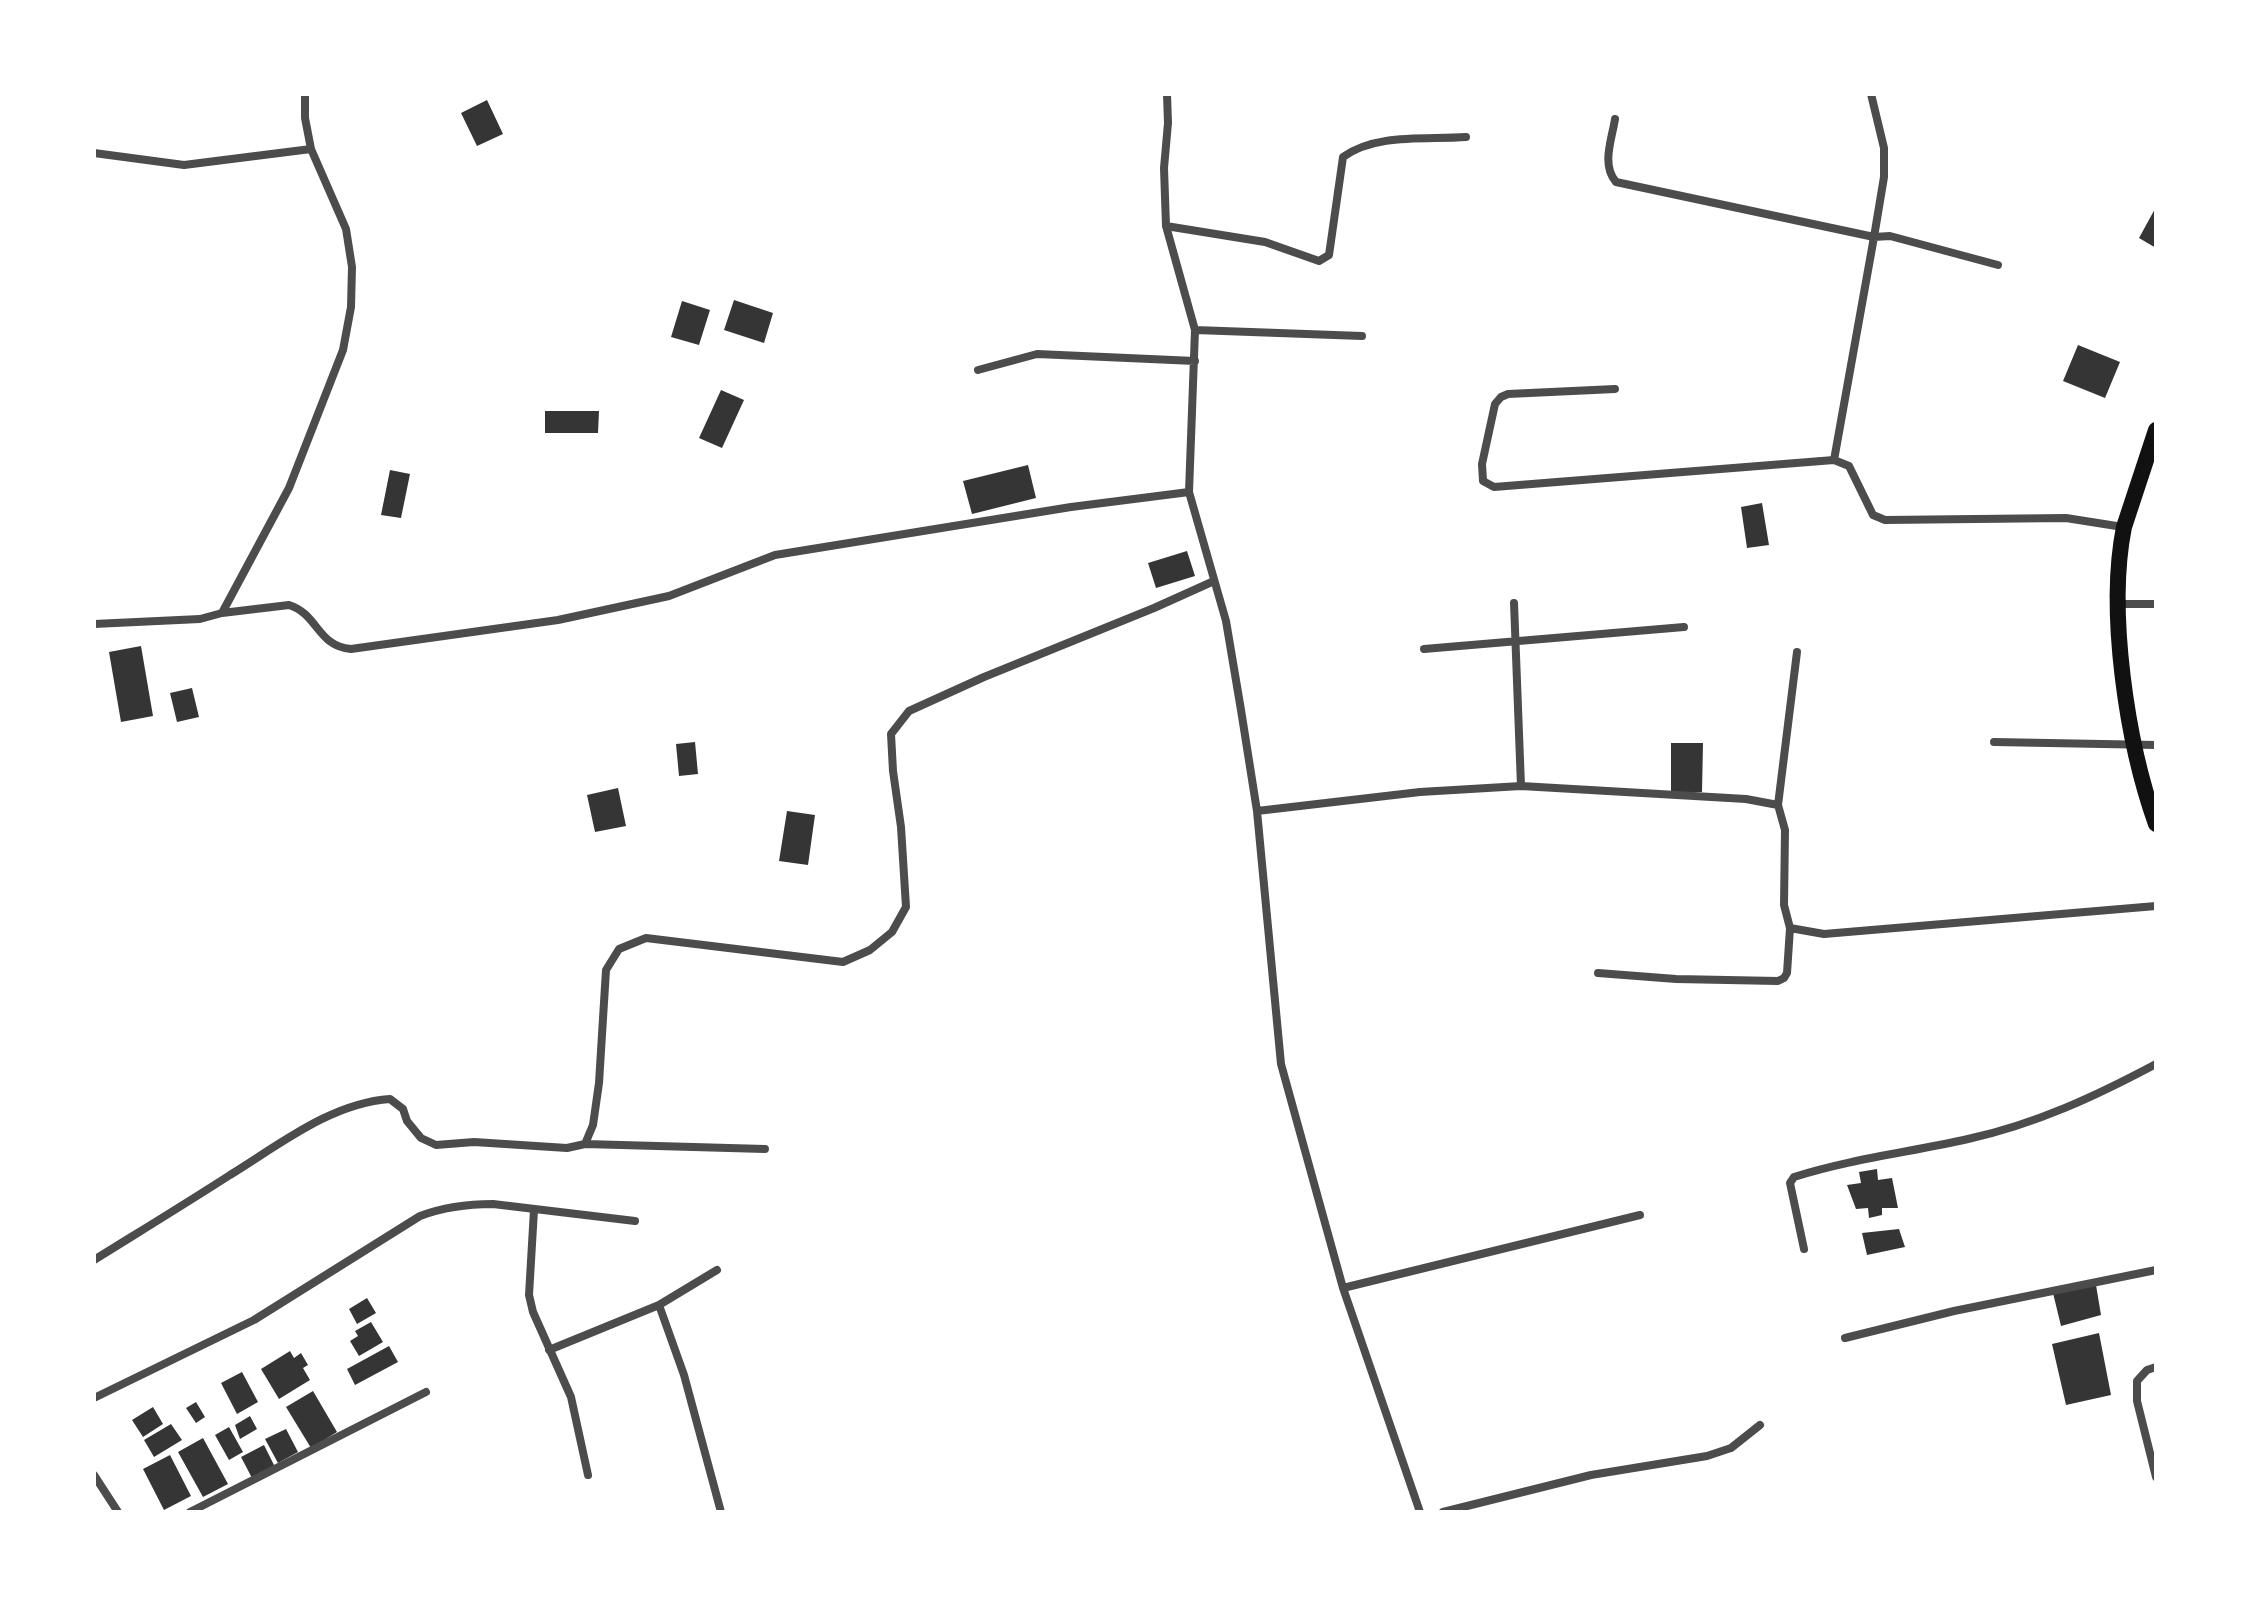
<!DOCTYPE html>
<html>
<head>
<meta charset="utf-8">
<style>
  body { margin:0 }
  #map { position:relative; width:2250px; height:1606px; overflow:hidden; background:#fff; font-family:"Playfair Display",serif }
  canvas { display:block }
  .frame { position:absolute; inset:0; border:96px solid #fff; pointer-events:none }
</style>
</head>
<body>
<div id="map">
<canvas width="2250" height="1606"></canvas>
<div class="frame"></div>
</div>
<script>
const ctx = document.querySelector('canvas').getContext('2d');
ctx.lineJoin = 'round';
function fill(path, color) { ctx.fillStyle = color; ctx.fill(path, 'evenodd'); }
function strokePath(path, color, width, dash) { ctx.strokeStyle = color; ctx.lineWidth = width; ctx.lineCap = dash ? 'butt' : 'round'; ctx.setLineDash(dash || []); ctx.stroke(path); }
fill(new Path2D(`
  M 487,100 L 503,134 L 477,146 L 461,113 Z
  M 2156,207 L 2156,248 L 2139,238 Z
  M 734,300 L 773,313 L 764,343 L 724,330 Z
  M 682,301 L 710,310 L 699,345 L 671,337 Z
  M 2078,345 L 2120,362 L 2105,398 L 2063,381 Z
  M 721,390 L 744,400 L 722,448 L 699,438 Z
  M 545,411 L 599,411 L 598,433 L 545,433 Z
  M 1028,465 L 1036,498 L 972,514 L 963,481 Z
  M 390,470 L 410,474 L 401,518 L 381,515 Z
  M 1762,503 L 1769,545 L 1747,548 L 1741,507 Z
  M 1187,551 L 1195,576 L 1156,588 L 1148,563 Z
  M 141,646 L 153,716 L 121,722 L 109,652 Z
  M 192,688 L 199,717 L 177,722 L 170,693 Z
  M 695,742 L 698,774 L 679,776 L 676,744 Z
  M 1671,743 L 1703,743 L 1702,792 L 1671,792 Z
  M 618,788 L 626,826 L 595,832 L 587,795 Z
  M 787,811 L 815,815 L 808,865 L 779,861 Z
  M 1877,1169 L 1878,1180 L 1892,1178 L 1898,1208 L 1882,1208 L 1882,1215 L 1869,1218 L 1868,1208 L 1856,1209 L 1847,1185 L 1861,1183 L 1859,1172 Z
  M 1899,1229 L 1905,1247 L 1867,1255 L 1862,1233 Z
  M 2096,1285 L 2101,1315 L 2061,1326 L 2053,1293 Z
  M 367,1298 L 376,1313 L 357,1324 L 349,1309 Z
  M 371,1322 L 383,1342 L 359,1356 L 350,1341 L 358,1336 L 355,1331 Z
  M 2099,1333 L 2111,1395 L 2066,1405 L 2052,1344 Z
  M 389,1346 L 398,1362 L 355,1385 L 347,1369 Z
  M 290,1351 L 294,1358 L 301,1353 L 308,1365 L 303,1368 L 310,1380 L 279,1399 L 261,1369 Z
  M 242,1372 L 258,1402 L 237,1414 L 221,1383 Z
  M 313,1391 L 337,1432 L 311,1448 L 286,1407 Z
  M 196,1402 L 205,1417 L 196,1423 L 186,1408 Z
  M 153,1407 L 163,1424 L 143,1437 L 132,1420 Z
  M 250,1416 L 257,1429 L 240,1439 L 235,1425 Z
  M 171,1424 L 182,1440 L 154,1457 L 144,1440 Z
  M 229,1427 L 243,1452 L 229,1460 L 215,1435 Z
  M 286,1429 L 298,1452 L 278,1463 L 265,1439 Z
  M 203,1438 L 228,1484 L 203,1497 L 178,1452 Z
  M 264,1445 L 275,1467 L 252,1478 L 241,1457 Z
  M 170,1455 L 191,1496 L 164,1510 L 143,1469 Z`), '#353535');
strokePath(new Path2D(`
  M 1167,94 L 1168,123 L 1164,168 L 1166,226 L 1195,330 L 1189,492 L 1226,621 L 1241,710 L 1257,811 L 1281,1064 L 1343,1288 L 1420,1512
  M 1615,119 C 1612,139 1601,165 1616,182 L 1874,237 L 1884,177 L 1884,148 L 1871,94
  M 94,153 L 184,165 L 311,149
  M 1166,226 L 1265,242 L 1319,261 L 1329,255 L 1343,157 C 1376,133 1426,140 1466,137
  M 1195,330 L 1362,336
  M 978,370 L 1037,354 L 1195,361
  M 1615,389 L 1508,394 L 1501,397 L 1495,404 L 1482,464 L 1483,481 L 1494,487 L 1834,460 L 1849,466 L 1873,515 L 1885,520 L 2066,518 L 2123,527
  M 1834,460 L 1874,237 L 1890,236 L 1998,265
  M 1514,603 L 1521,786
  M 2119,604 L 2156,604
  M 222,613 L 289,605 C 318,614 317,646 351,649 L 558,620 L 669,596 L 775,555 L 1071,507 L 1189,492
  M 94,624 L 200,619 L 222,613 L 289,488 L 343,350 L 351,307 L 352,267 L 346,229 L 311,149 L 305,118 L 305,94
  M 1424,649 L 1684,627
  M 1994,742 L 2156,745
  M 1257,811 L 1420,792 L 1521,786 L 1746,799 L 1778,805
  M 1790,928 L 1824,934 L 2156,906
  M 1598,973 L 1676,979 L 1778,981 L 1784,978 L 1787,973 L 1790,928 L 1784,905 L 1785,830 L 1778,805 L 1797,652
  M 585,1144 L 765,1149
  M 534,1210 L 529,1295 L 533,1312 L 571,1397 L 588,1475
  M 1804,1249 L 1790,1183 L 1794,1177 C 1850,1159 1911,1152 1968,1139 C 2036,1124 2096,1096 2156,1064
  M 94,1260 C 139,1232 185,1204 230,1175 C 279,1145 331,1103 390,1099 L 403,1109 L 407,1121 L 421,1138 L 436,1145 L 474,1142 L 567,1148 L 585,1144 L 593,1125 L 599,1083 L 606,970 L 619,949 L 646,938 L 843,962 L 870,950 L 892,932 L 906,907 L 901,827 L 893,771 L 891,734 L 909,711 L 984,677 L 1154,608 L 1214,581
  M 1343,1288 L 1640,1215
  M 659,1305 L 684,1375 L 721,1512
  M 1845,1338 L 1954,1311 L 2156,1270
  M 549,1350 L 659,1305 L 717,1270
  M 2156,1367 L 2147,1370 L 2137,1381 L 2137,1401 L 2156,1477
  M 94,1398 L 254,1320 L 420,1216 C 444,1207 467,1204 493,1204 L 635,1221
  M 94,1475 L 118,1512
  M 190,1512 L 426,1392
  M 1443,1512 L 1591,1475 L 1707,1456 L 1731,1448 L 1760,1425`), '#4c4c4c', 8);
strokePath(new Path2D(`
  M 2156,430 L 2124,527 C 2107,612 2127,743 2156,824`), '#111', 16);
</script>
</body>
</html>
